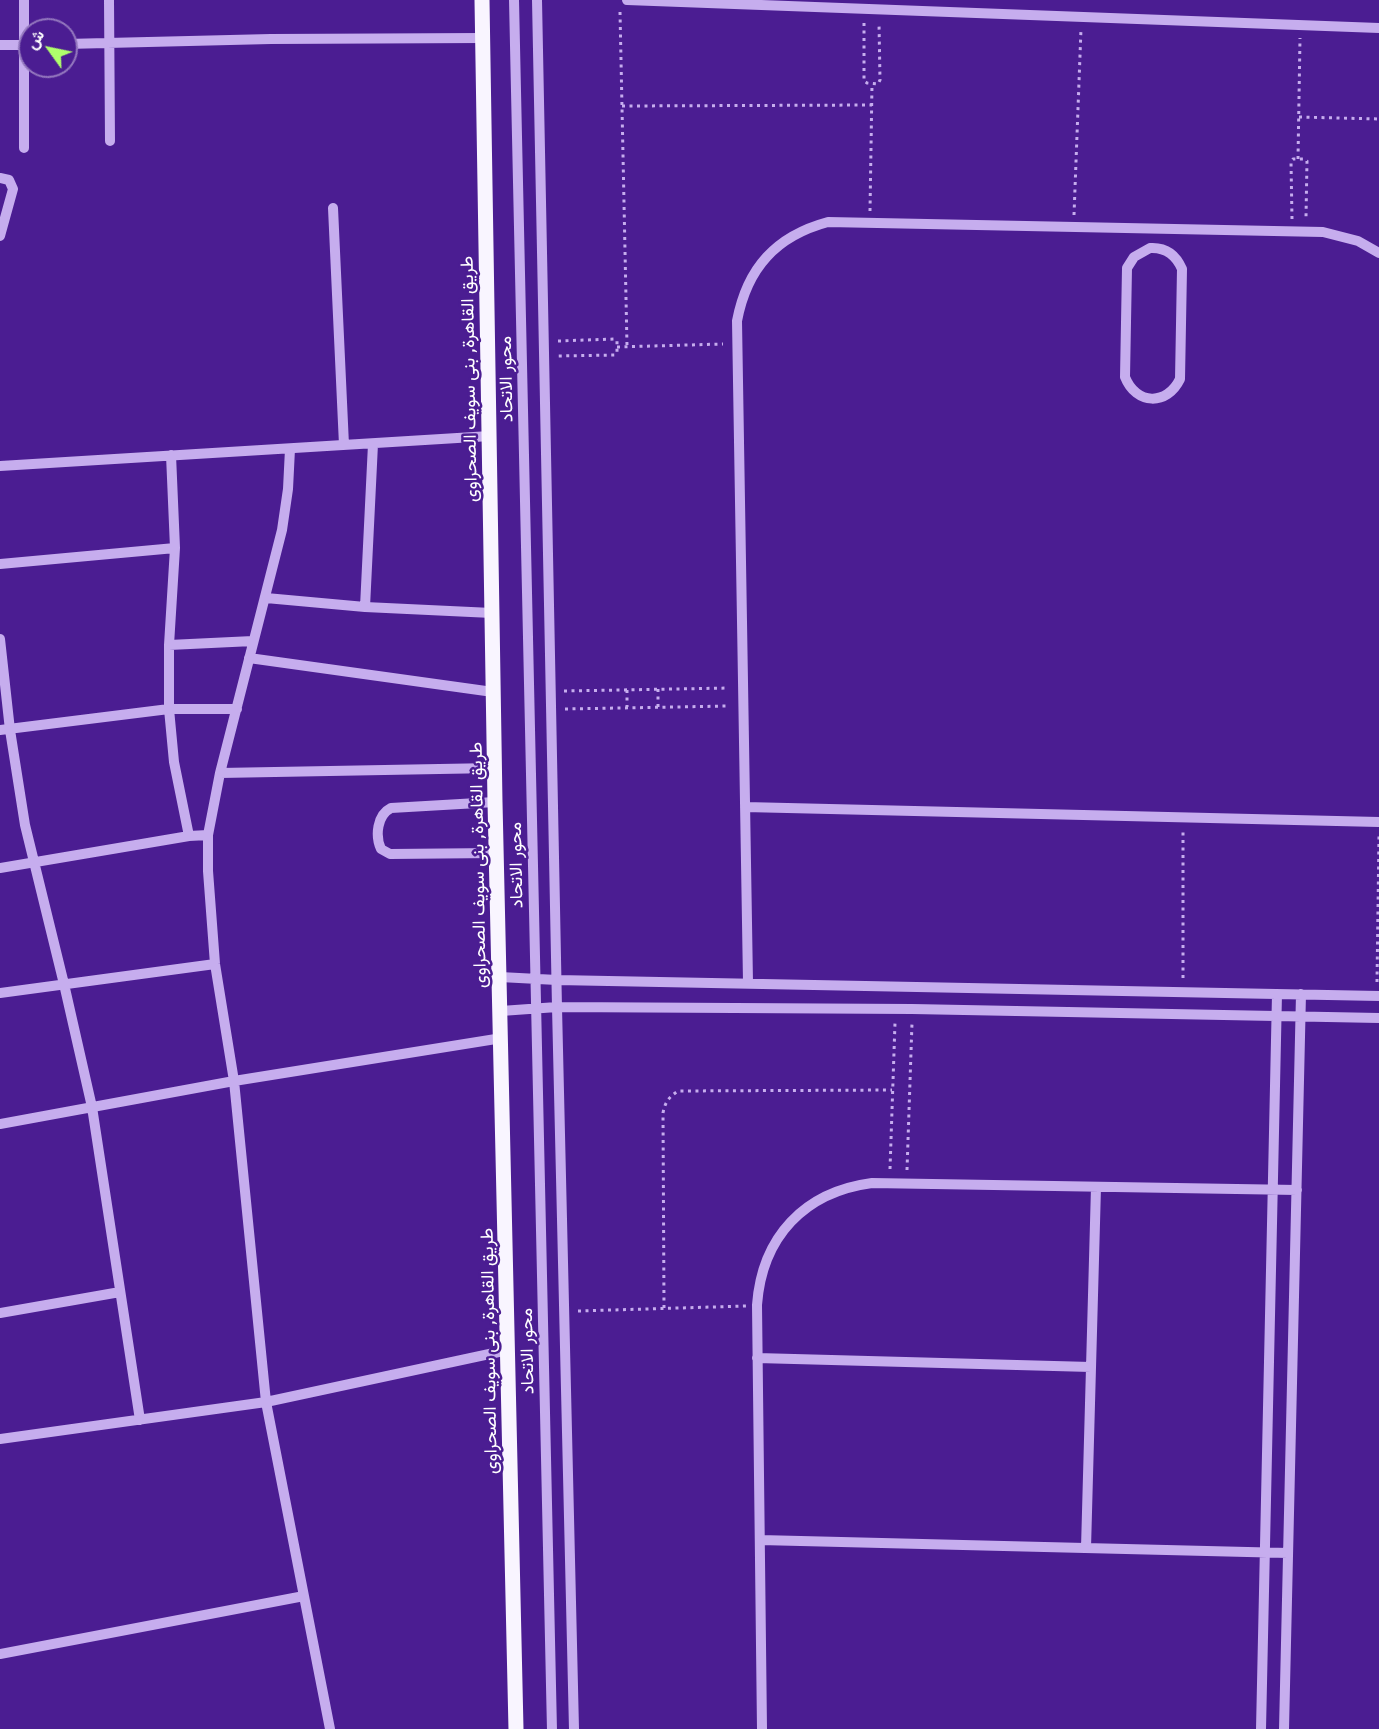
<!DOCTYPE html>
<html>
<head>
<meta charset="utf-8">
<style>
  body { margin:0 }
  #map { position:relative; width:1379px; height:1729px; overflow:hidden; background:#4b1d92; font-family:"Golos Text",Vazirmatn,sans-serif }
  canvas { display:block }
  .north { position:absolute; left:18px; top:18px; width:60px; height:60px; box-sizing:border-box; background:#4b1d92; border:2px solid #9377be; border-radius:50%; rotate:303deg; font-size:16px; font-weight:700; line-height:24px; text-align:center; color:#fff }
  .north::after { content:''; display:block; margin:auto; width:21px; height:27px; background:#affe6c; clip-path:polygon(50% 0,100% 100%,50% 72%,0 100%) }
</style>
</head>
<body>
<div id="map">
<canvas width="1379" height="1729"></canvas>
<div class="north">ش</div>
</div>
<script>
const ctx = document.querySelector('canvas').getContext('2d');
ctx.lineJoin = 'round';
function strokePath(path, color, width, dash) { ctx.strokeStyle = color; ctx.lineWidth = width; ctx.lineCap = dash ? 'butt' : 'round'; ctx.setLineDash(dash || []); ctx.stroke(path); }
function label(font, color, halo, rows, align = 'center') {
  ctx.font = font + ' "Golos Text",Vazirmatn,sans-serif'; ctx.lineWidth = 5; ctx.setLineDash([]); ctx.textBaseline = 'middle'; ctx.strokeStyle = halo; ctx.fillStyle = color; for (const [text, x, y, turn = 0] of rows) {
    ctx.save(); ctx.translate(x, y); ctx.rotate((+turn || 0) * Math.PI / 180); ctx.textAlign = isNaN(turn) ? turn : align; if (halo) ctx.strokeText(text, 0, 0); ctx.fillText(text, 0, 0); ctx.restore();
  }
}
strokePath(new Path2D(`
  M 620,12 L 627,346
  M 864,23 L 864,81 L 867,83 L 878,84 L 880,80 L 879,23
  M 622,106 L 872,105
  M 1299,117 L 1379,119
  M 1298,159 L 1300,38
  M 870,211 L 872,84
  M 1074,215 L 1081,29
  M 1292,219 L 1291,162 L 1293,159 L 1304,159 L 1307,161 L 1306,217
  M 558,341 L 614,339 L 617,341 L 617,352 L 615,355 L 558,356
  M 617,347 L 723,344
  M 658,689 L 658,707
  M 627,690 L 627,707
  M 564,691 L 729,688
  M 565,709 L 729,706
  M 1183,978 L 1183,831
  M 1377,982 L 1379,836
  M 890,1169 L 895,1023
  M 907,1170 L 912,1023
  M 664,1308 L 663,1113 C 665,1102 669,1097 678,1091 L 892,1090
  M 578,1311 L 746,1306`), '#c6adee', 3, [3, 4.5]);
strokePath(new Path2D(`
  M 109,0 L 110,141
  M 514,0 L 552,1729
  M 537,0 L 557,1007 L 574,1729
  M 627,0 L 1379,28
  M 66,44 L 271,39 L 483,38
  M 0,45 L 30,45
  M 24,148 L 24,0
  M 0,178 L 9,180 L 13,189 L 0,236
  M 333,208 L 344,445
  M 1150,248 C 1166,247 1176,255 1182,269 L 1180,379 C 1167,406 1136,405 1125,377 L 1127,268 L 1134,257 Z
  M 290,449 L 288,489 L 282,530 L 220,773 L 208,835 L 208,871 L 215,964 L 234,1081 L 266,1402 L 330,1729
  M 171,455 L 175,548 L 169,645 L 169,709 L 174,762 L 189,836
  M 0,466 L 490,436
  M 0,564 L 175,548
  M 266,598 L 365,607 L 492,613
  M 365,607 L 373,444
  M 0,639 L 10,730 L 25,825 L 64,984 L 92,1107 L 140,1420
  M 169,645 L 253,641
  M 249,658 L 493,692
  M 0,730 L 169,709 L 237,709
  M 220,773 L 494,768
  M 495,802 L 391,808 C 377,815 375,836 381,849 L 390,854 L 496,853
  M 745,807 L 1379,822
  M 0,868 L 189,836 L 208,835
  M 500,977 L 557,980 L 1379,996
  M 748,982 L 737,321 C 747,268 776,236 828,222 L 1323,232 L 1358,241 L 1379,253
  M 0,993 L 215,964
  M 501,1011 L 557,1007 L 912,1009 L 1379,1018
  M 0,1124 L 234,1081 L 502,1038
  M 0,1313 L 120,1292
  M 757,1358 L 1091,1367
  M 0,1439 L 266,1402 L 508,1350
  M 760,1540 L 1288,1553
  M 1086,1548 L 1096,1187
  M 0,1654 L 304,1596
  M 762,1729 L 757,1305 C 762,1237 804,1192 872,1183 L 1297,1190
  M 1261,1729 L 1277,994
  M 1284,1729 L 1301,994`), '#c6adee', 10);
strokePath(new Path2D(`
  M 482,0 L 495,802 L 516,1729`), '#f9f5ff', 15);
label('18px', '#fff', '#4b1d92', [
  ["طريق القاهرة, بنى سويف الصحراوى",469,379,-91],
  ["محور الاتحاد",506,379,-91],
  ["طريق القاهرة, بنى سويف الصحراوى",478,865,-91],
  ["محور الاتحاد",516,865,-91],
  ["طريق القاهرة, بنى سويف الصحراوى",489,1351,-91],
  ["محور الاتحاد",527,1351,-91]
]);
</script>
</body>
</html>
